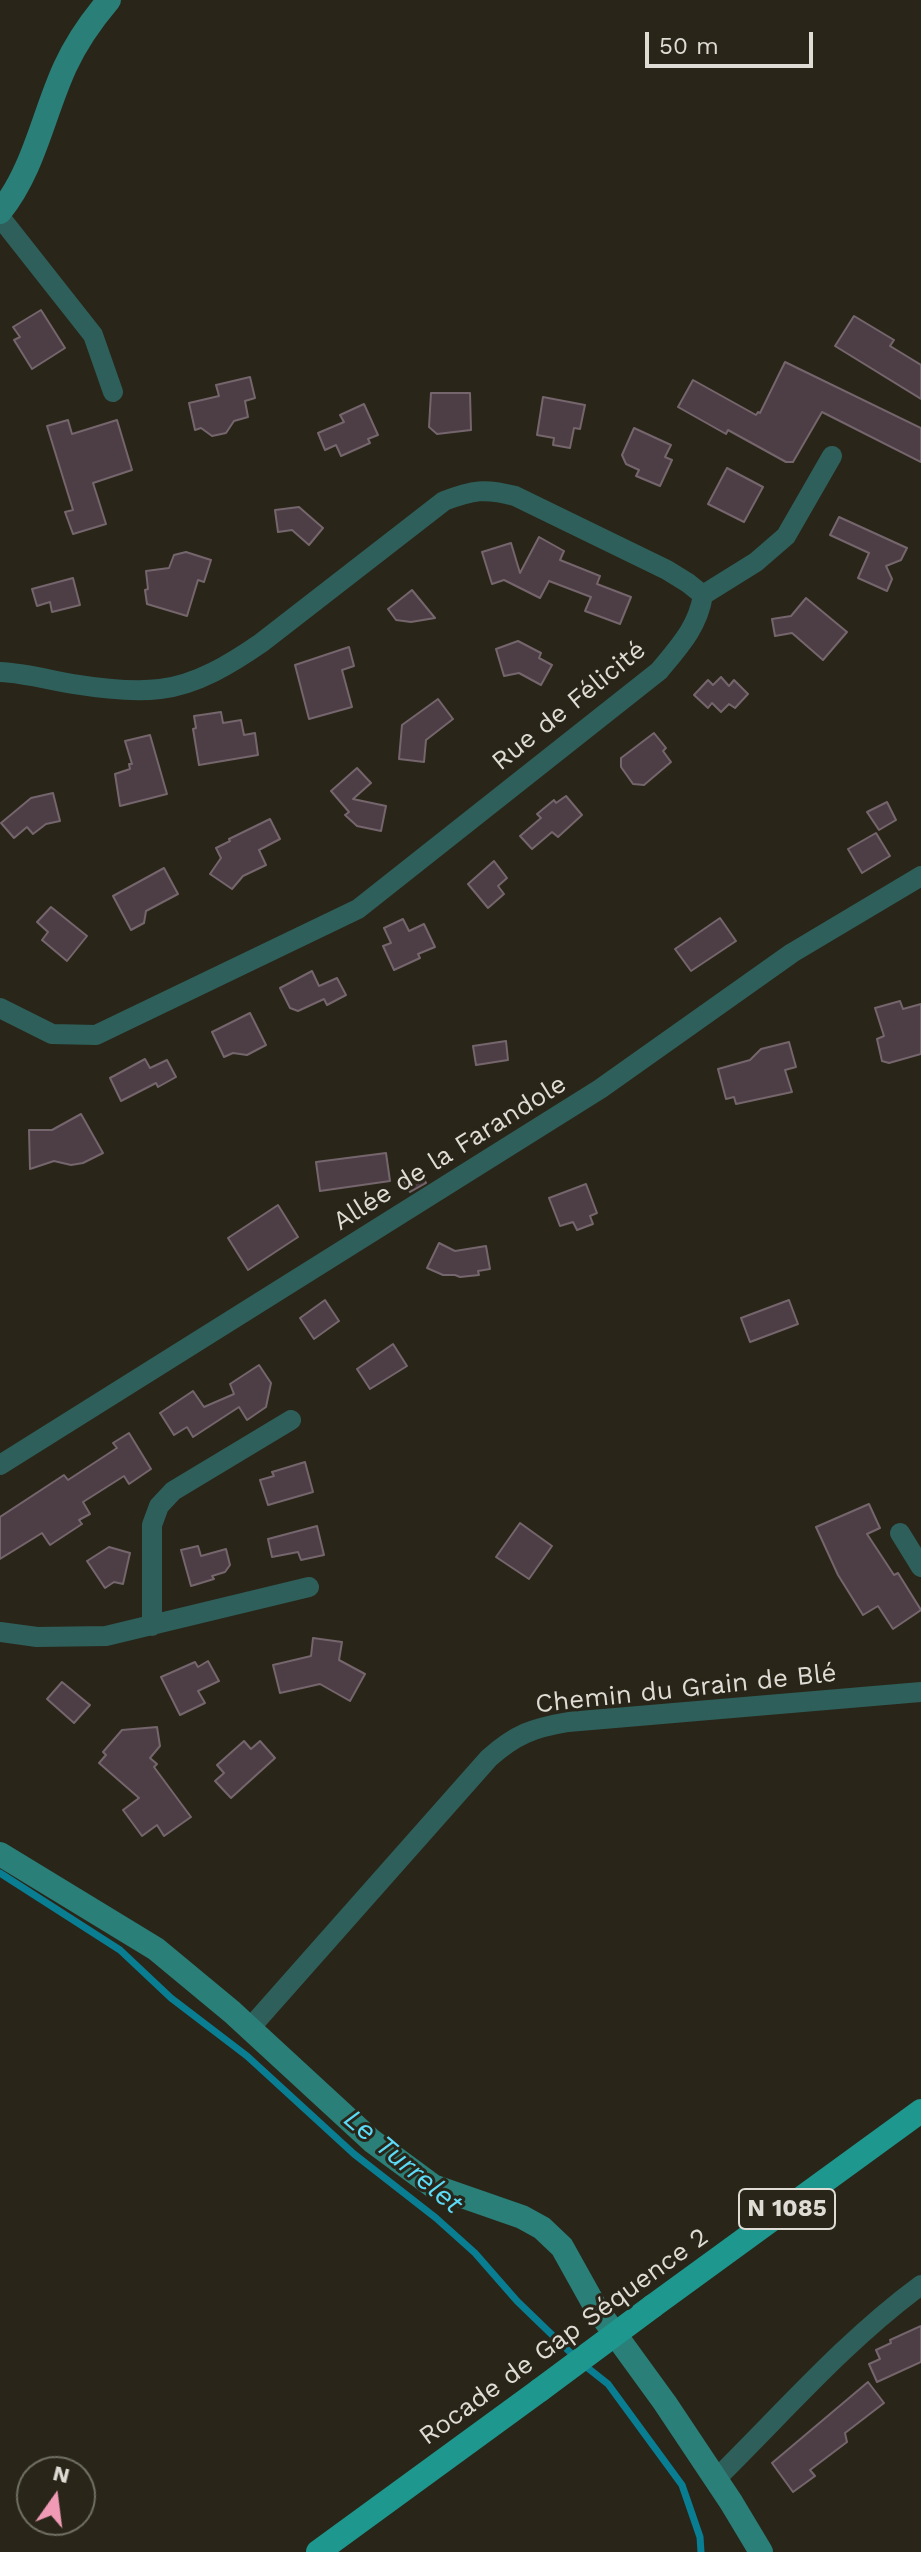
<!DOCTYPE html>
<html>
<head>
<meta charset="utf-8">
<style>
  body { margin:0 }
  #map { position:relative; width:921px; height:2552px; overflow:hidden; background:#292619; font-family:"Work Sans",sans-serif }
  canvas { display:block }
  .north { position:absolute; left:16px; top:2456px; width:80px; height:80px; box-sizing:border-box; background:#292619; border:2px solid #716f64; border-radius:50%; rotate:14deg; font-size:22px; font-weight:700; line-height:32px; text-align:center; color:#dedcd4 }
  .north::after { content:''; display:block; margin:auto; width:28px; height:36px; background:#f09ab5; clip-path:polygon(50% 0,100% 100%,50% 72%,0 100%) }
  .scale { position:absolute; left:645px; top:32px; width:168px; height:36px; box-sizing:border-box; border:4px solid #dedcd4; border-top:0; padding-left:10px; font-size:24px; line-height:28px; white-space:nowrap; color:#dedcd4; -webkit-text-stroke:6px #292619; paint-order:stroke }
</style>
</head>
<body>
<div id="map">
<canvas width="921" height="2552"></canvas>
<div class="north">N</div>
<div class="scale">50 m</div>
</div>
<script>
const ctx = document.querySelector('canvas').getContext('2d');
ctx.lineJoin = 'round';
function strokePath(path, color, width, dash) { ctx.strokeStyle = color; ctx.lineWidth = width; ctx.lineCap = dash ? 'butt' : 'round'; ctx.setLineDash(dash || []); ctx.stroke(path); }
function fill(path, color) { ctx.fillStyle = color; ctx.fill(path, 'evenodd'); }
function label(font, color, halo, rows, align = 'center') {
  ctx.font = font + ' "Work Sans",sans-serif'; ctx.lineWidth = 6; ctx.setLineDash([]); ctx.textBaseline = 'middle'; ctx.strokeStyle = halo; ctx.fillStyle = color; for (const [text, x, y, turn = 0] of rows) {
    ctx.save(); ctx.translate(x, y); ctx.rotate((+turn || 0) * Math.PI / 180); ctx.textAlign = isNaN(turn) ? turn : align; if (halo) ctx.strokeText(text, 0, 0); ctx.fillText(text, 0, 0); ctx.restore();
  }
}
strokePath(new Path2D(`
  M 0,1873 L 120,1950 L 171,1998 L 247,2056 L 354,2154 L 436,2218 L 475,2253 L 517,2301 L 575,2357
  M 584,2365 L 608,2384 L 682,2485 L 700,2537 L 701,2552`), '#097e93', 7);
const building = new Path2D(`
  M 41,310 L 65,348 L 32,369 L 14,340 L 20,337 L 13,327 Z
  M 854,316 L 894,340 L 890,346 L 921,365 L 921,399 L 835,346 Z
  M 785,362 L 921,428 L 921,462 L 822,412 L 793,462 L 786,462 L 728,430 L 726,434 L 678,407 L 693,380 L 756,415 L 758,412 L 760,413 Z
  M 250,377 L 255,398 L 245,401 L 248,417 L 234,421 L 226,433 L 212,436 L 201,428 L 195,430 L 189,403 L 219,396 L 216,385 Z
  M 431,393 L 470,393 L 471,430 L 437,434 L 429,427 Z
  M 543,397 L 585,405 L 580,429 L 574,428 L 570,448 L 553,445 L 554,438 L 537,435 Z
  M 364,404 L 378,435 L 368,439 L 370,443 L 341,456 L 336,445 L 325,450 L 318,433 L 344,422 L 340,415 Z
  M 68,420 L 72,434 L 117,420 L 132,470 L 93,483 L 106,524 L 73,534 L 65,512 L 73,510 L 47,426 Z
  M 634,428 L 671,445 L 665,457 L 672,460 L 660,486 L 636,476 L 639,470 L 626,464 L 622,455 Z
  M 727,468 L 763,487 L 744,522 L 708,504 Z
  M 299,507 L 323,528 L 309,545 L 292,530 L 278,532 L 275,510 Z
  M 839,517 L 907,548 L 901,560 L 886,566 L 892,579 L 887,591 L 858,578 L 869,553 L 830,535 Z
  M 539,537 L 564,551 L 560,560 L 600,576 L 597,584 L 631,597 L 620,624 L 585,611 L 591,597 L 549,581 L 540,598 L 504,580 L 492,584 L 482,552 L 511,543 L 520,573 Z
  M 186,552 L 211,560 L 204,582 L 198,580 L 187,616 L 147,604 L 145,590 L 148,589 L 146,571 L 169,568 L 174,555 Z
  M 73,578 L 80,605 L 52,612 L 50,602 L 37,606 L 32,589 Z
  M 412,590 L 435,618 L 411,622 L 396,620 L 388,609 Z
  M 806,598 L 847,632 L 823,660 L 792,633 L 775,636 L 772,619 L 791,616 Z
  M 518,641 L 541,653 L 539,658 L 552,665 L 541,685 L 519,673 L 504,676 L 496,649 Z
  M 349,647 L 354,666 L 342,670 L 352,707 L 309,719 L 295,665 Z
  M 721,677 L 729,686 L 734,680 L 748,694 L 735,708 L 729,704 L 721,712 L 712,703 L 708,708 L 694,695 L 708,680 L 713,685 Z
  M 438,699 L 453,719 L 426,740 L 424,762 L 399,759 L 402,725 Z
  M 221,712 L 223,723 L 241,720 L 244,735 L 255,733 L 258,755 L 199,765 L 193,729 L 196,728 L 194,716 Z
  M 654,733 L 666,748 L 663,751 L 671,762 L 644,785 L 633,784 L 621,767 L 621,758 Z
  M 150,735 L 167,794 L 120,806 L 115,774 L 130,769 L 129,764 L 132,764 L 125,741 Z
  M 357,768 L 371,783 L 353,799 L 386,806 L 381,831 L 357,826 L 345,815 L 349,812 L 331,791 Z
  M 53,793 L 60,821 L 46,824 L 33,834 L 27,827 L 14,838 L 1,823 L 31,798 Z
  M 566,796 L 582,815 L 558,837 L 552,832 L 532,849 L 520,836 L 541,818 L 537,814 L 554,800 L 556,803 Z
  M 887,802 L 896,820 L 879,830 L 867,812 Z
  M 270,819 L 280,839 L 259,850 L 266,865 L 243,876 L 232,889 L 210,874 L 221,858 L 216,848 L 230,841 L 229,839 Z
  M 876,833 L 890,856 L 862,873 L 848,849 Z
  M 494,861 L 507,878 L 498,886 L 504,894 L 488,908 L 468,884 Z
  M 164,868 L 178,894 L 146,911 L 144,923 L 131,930 L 113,896 Z
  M 51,907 L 87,936 L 67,961 L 42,940 L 48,932 L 37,922 Z
  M 720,918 L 736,941 L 691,971 L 675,949 Z
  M 403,919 L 409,931 L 424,924 L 435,947 L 418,954 L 420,958 L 394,970 L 383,946 L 391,943 L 384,928 Z
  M 312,971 L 319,986 L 337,978 L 346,995 L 327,1005 L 324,999 L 298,1011 L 290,1008 L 280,988 Z
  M 900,1001 L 903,1009 L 921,1004 L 921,1054 L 889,1063 L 882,1061 L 877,1039 L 884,1036 L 875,1008 Z
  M 250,1013 L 266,1045 L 247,1055 L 233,1053 L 224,1057 L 212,1032 Z
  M 506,1041 L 508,1060 L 476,1065 L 473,1046 Z
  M 789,1042 L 796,1067 L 785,1070 L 792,1092 L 736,1104 L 734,1097 L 726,1099 L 718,1069 L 750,1060 L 761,1049 Z
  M 145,1059 L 150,1068 L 167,1060 L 176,1077 L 158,1087 L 156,1083 L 121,1101 L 110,1078 Z
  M 81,1114 L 103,1153 L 83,1163 L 71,1165 L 54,1161 L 30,1169 L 29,1130 L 52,1130 Z
  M 386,1153 L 390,1181 L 320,1191 L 316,1162 Z
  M 418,1168 L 426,1183 L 410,1192 L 402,1177 Z
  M 586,1184 L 597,1213 L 590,1216 L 593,1224 L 577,1230 L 573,1222 L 560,1226 L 549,1198 Z
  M 278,1205 L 298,1237 L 248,1270 L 228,1238 Z
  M 439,1243 L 455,1251 L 486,1246 L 490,1269 L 478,1271 L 479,1275 L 460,1277 L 455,1275 L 443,1275 L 427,1268 Z
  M 325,1300 L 339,1321 L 314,1339 L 300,1318 Z
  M 789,1300 L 798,1324 L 750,1342 L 741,1318 Z
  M 393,1344 L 407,1366 L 370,1389 L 357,1369 Z
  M 259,1365 L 271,1383 L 266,1407 L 247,1420 L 239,1407 L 193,1437 L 187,1427 L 174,1435 L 160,1413 L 193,1391 L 204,1407 L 234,1394 L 230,1384 Z
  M 129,1433 L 151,1469 L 129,1484 L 124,1476 L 83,1502 L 90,1514 L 79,1520 L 82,1524 L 50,1545 L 42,1533 L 0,1559 L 0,1517 L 64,1475 L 68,1480 L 117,1448 L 113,1443 Z
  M 305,1462 L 313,1492 L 268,1505 L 260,1480 L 274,1476 L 272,1472 Z
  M 869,1504 L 880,1528 L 867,1534 L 894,1575 L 898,1573 L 921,1610 L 893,1629 L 878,1606 L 863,1615 L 838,1575 L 816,1527 Z
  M 520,1523 L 552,1546 L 529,1579 L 496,1557 Z
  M 317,1526 L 324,1555 L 301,1560 L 298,1552 L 272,1557 L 268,1539 Z
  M 198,1546 L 201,1556 L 226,1549 L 230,1565 L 225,1572 L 212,1576 L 214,1579 L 191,1586 L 181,1550 Z
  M 109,1547 L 130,1553 L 123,1584 L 114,1582 L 105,1588 L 87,1561 Z
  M 313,1638 L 342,1642 L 339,1660 L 365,1674 L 350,1701 L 320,1684 L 280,1693 L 273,1665 L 311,1656 Z
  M 208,1661 L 219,1681 L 198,1691 L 205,1703 L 180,1715 L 161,1677 L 195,1662 L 198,1667 Z
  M 62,1682 L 90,1705 L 74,1723 L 47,1699 Z
  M 157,1727 L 160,1746 L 150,1758 L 157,1764 L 154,1767 L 191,1817 L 164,1836 L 157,1825 L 142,1836 L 123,1810 L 139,1798 L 99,1763 L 106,1755 L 103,1752 L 122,1730 Z
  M 244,1741 L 251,1749 L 260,1741 L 275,1758 L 231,1798 L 215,1781 L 224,1773 L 217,1765 Z
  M 921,2326 L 921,2362 L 877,2382 L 869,2364 L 880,2359 L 876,2350 L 891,2343 L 890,2340 Z
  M 868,2382 L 884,2403 L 845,2433 L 847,2442 L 810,2470 L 815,2476 L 793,2492 L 772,2463 Z`);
fill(building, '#4d3e45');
strokePath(building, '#75656c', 2);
strokePath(new Path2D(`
  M 0,217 L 93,335 L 113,392
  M 703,595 L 756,562 L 786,536 L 832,456
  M 0,672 C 25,673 49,680 73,684 C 98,688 136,692 160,689 C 197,685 232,663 261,643 L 444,501 C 473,490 485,488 515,496 L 667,570 L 688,583 L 703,595 C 698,627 679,647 659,671 L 358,909 L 96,1035 L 52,1034 L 0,1008
  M 0,1465 L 600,1089 L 792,953 L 921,876
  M 900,1533 L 921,1567
  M 152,1626 L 152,1525 L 159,1506 L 173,1491 L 291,1420
  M 0,1632 L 37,1637 L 106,1636 L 309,1587
  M 250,2028 L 489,1758 C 516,1734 533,1728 568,1722 L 921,1692
  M 716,2479 C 783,2413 845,2341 921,2285`), '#2f5f5a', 20);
strokePath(new Path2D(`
  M 0,212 C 34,170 43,115 65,67 C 76,43 92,20 109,0
  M 0,1854 L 156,1949 L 232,2012 L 372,2141 L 433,2186 L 522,2217 L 542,2228 L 562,2247 L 596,2308 L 665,2403 L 731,2502 L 761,2552`), '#2a7f78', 24);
strokePath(new Path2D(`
  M 653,2306 L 921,2111
  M 318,2552 L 540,2390`), '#1e978e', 24);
strokePath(new Path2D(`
  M 540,2390 L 653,2306`), '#1e978e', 24);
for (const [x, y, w] of [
  [787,2209,96]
]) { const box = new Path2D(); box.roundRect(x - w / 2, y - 20, w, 40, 6); ctx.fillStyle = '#292619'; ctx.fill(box); strokePath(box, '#dedcd4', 2); }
label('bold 24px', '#dedcd4', null, [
  ["N 1085",787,2209]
]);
label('26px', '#dedcd4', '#292619', [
  ["Rue de Félicité",569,706,-39],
  ["Allée de la Farandole",450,1153,-32],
  ["Chemin du Grain de Blé",686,1689,-6],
  ["Rocade de Gap Séquence 2",564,2337,-36]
]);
label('italic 28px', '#5bdbf8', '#292619', [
  ["Le Turrelet",403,2162,40]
]);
</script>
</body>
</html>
